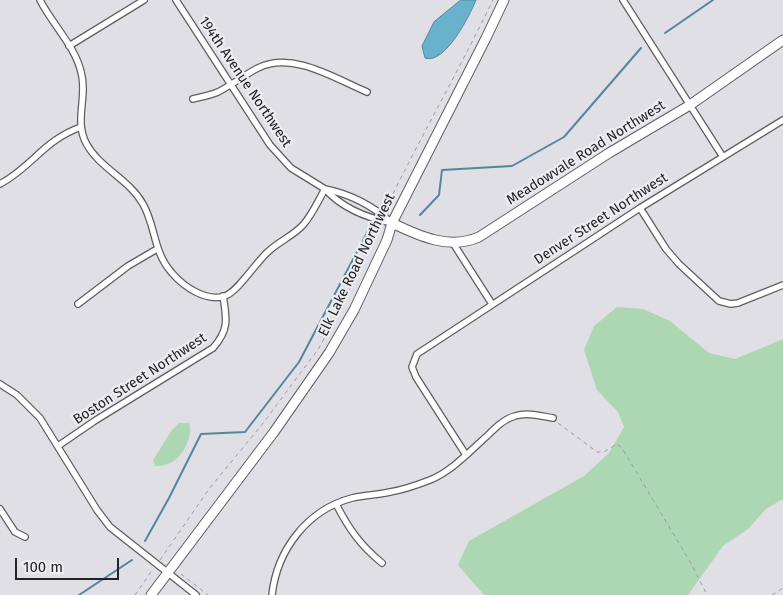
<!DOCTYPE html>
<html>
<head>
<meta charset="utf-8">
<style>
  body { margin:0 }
  #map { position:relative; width:783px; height:595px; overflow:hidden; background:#e0dfe5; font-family:"Fira Sans",sans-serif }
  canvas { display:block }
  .scale { position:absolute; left:15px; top:558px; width:104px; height:22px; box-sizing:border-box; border:2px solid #232325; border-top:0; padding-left:6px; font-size:15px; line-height:18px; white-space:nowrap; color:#232325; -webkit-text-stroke:4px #edecf3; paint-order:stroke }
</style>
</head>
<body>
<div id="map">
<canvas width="783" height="595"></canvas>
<div class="scale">100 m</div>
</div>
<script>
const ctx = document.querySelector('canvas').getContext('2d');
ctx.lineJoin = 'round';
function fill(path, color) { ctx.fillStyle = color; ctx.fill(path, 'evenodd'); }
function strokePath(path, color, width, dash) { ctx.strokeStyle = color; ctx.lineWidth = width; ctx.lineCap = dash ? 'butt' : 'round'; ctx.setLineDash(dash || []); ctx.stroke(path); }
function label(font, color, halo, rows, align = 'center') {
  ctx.font = font + ' "Fira Sans",sans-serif'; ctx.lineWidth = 4.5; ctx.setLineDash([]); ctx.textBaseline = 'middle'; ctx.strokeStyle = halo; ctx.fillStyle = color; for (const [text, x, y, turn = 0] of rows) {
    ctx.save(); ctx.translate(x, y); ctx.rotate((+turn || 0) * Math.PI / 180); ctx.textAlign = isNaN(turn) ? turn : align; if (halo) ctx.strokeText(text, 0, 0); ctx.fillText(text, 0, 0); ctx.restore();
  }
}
fill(new Path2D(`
  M 617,307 L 643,309 L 670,321 L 709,353 L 735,359 L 783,339 L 783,499 L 766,509 L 748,529 L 723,546 L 688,595 L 484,595 L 458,565 L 469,541 L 584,476 L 609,453 L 624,427 L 618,412 L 597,390 L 584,350 L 594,326 Z
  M 179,423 L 189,423 C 194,433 184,454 175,460 C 169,464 163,466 155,466 L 153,460 L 172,430 Z`), '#add6b2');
const water = new Path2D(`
  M 461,0 L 476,0 C 470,15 445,65 425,58 L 422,46 L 434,22 Z`);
fill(water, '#68b2cd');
strokePath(water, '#53879b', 1);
strokePath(new Path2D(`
  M 665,33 L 713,0
  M 420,215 L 439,195 L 442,170 L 512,166 L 564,137 L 641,48
  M 145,541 L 169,498 L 201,434 L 245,432 L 299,362 L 368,231
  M 79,595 L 132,560`), '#53879b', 2);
const street = new Path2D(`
  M 40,0 C 52,24 75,46 81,72 C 88,96 74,120 86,143 C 99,168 129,179 143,204 C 156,227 153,252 172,273 C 184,287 206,302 225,296 C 239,291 257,260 270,250 C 280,241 294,235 303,225 C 312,215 318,201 325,189 L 291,168 L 270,145 L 176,0
  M 623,0 L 723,157
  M 69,46 L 144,0
  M 193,99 C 201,97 211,95 218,92 C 232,85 244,75 258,68 C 293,51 334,78 367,92
  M 0,184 C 32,167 44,140 81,127
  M 325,189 C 350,194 373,206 392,223 C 367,218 342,208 325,189 Z
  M 640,208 L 666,249 L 679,264 L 719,301 L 731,304 L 738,303 L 783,285
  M 453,243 L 492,304
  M 78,304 L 128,266 L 157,249
  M 0,384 L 17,395 L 40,418 L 97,510 L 110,527 L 196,595
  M 58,446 L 96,420 L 213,348 C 229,330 227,319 223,296
  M 466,455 L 416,377 L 412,367 L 417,354 L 640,208 L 783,120
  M 336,504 C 349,529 360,545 382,563
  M 0,509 L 15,532 L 25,537
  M 272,595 C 277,550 307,510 352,498 C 364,495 377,495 390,492 C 403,490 417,485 430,480 C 452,471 470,451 487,436 C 495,428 504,419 515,416 C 527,412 541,416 553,418`);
const secondary = new Path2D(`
  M 392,223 C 419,236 449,250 479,237 L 609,153 L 690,105 L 783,40
  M 151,595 L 274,432 L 329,353 L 354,310 L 387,240 L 392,223 L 486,38 L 504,0`);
strokePath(street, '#5e5e63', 8);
strokePath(secondary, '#5e5e63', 11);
strokePath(new Path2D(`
  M 386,208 C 420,138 459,70 493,0
  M 558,423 L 597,452 L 604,452 L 617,444 L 622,448 L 692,565 L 707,595
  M 160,560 L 209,489 L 264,422 L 319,348 L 339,311 L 379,226
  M 181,574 L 208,595
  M 135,595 L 153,569
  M 772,595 L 783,588`), '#9a999e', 1, [4, 4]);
strokePath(street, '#fff', 5.5);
strokePath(secondary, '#fff', 9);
label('14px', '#232325', '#edecf3', [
  ["194th Avenue Northwest",245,82,56],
  ["Meadowvale Road Northwest",586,153,-32],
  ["Denver Street Northwest",601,219,-33],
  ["Elk Lake Road Northwest",357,265,-64],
  ["Boston Street Northwest",140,379,-33]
]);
</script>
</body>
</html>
